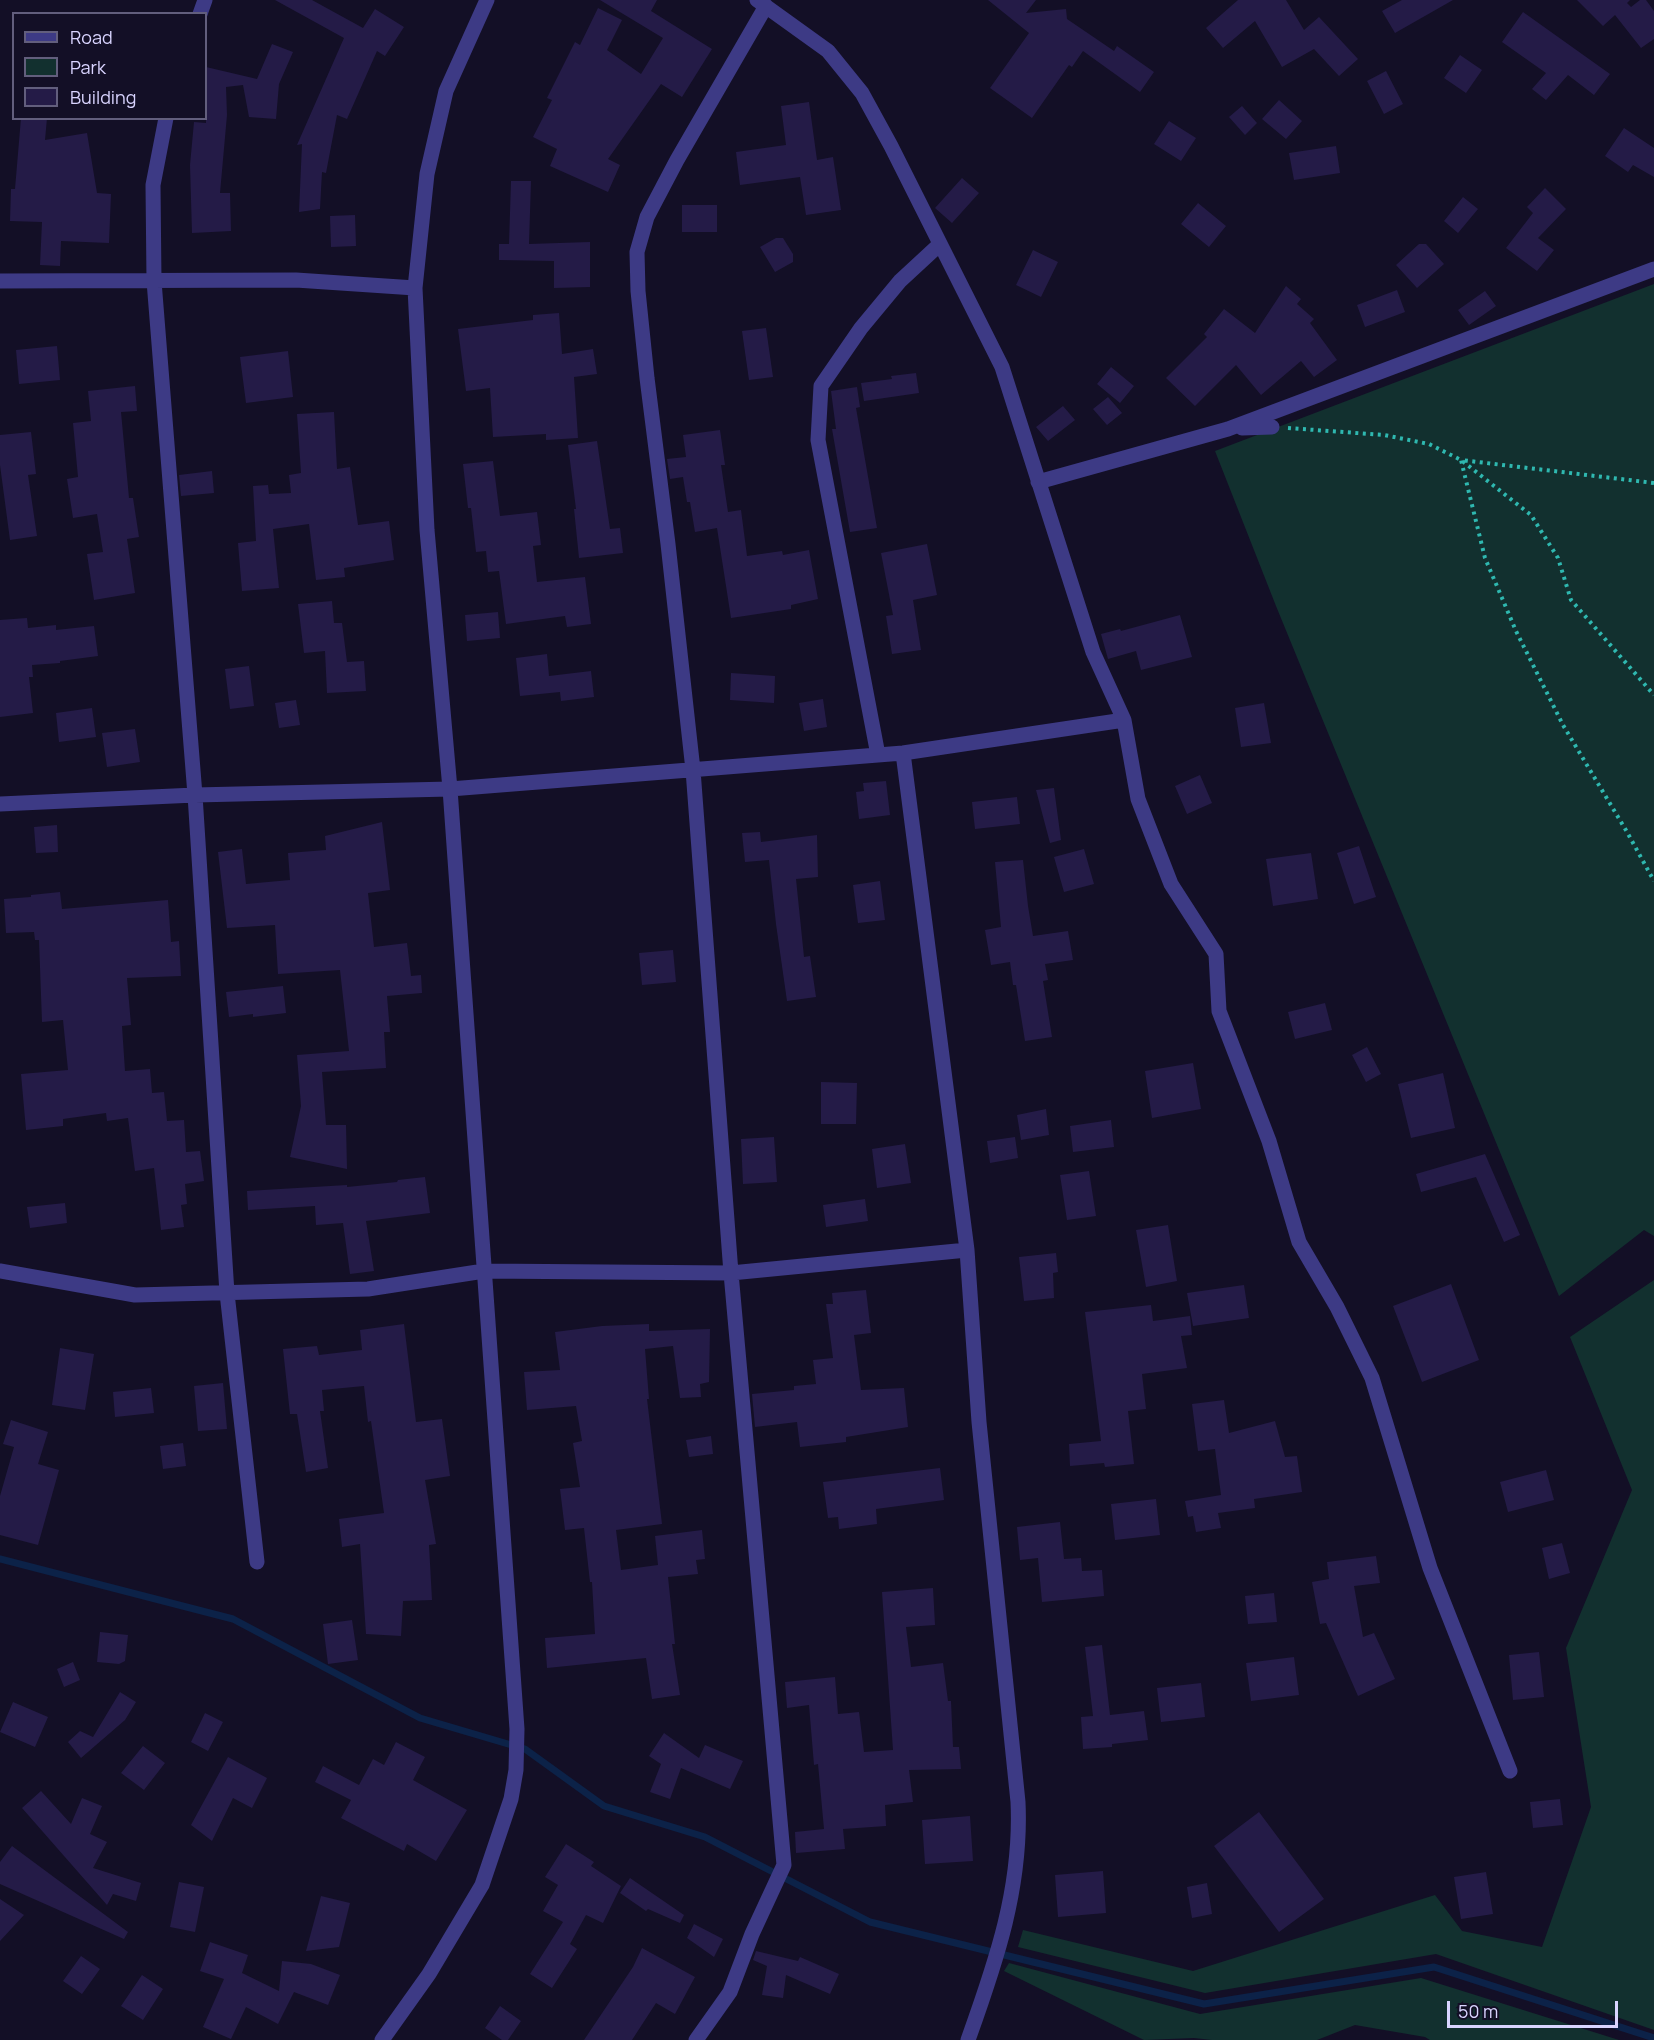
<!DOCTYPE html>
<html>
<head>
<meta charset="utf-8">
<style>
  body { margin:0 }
  #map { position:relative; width:1654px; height:2040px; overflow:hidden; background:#130f26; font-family:Manrope,sans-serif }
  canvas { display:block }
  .legend { position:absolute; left:12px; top:12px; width:195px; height:108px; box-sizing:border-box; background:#130f26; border:2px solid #625e7d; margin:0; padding:8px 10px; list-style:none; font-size:18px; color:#d9d4ff }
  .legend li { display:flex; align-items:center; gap:12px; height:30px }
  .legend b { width:30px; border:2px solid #625e7d }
  .scale { position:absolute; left:1447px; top:2001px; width:171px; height:27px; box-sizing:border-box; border:3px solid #d9d4ff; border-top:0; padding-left:8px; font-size:18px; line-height:21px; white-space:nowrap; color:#d9d4ff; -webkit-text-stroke:4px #130f26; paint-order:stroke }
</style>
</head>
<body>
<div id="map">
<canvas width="1654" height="2040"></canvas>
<ul class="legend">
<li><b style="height:8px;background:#3d3a85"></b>Road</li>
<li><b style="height:16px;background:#12302f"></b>Park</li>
<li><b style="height:16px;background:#241b47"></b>Building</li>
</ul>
<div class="scale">50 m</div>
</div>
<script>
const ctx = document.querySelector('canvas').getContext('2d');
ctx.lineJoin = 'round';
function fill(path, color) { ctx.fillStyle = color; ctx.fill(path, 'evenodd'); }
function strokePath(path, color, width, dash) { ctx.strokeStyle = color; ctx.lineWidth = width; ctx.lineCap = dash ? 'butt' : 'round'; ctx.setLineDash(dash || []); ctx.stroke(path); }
fill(new Path2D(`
  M 1654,284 L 1654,1236 L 1644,1230 L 1559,1296 L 1276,606 L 1215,451 Z
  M 1654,1280 L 1654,2030 L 1436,1954 L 1205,1993 L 1018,1947 L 1023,1930 L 1193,1971 L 1435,1895 L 1462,1931 L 1542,1947 L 1591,1807 L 1566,1648 L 1632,1490 L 1570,1337 Z
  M 1009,1963 L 1200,2014 L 1421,1978 L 1619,2040 L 1430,2040 L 1425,2037 L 1355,2025 L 1317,2040 L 1212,2040 L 1194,2038 L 1144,2040 L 1004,1971 Z`), '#12302f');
strokePath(new Path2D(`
  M 0,1559 L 233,1619 L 420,1718 L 525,1749 L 604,1806 L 705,1837 L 870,1922 L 1204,2004 L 1434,1967 L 1654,2038`), '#0c2248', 7);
fill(new Path2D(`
  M 275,0 L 312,0 L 363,28 L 375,9 L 404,27 L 385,56 L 377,51 L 347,119 L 337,115 L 326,173 L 322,172 L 320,209 L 299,212 L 302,144 L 297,145 L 344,38 Z
  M 600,0 L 657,0 L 651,11 L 712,49 L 682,97 L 661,84 L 608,159 L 620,165 L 608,192 L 550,166 L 557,149 L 533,137 L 552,100 L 547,98 L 575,42 L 580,45 L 598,8 L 622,20 L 607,50 L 641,74 L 663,38 Z
  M 988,0 L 1036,0 L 1026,13 L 1066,9 L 1067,19 L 1114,51 L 1117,46 L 1154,72 L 1140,92 L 1083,51 L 1072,67 L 1069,65 L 1032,118 L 990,88 L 1029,33 Z
  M 1238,0 L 1286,0 L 1304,30 L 1319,17 L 1358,59 L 1339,76 L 1314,49 L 1282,67 L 1255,21 L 1223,48 L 1206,28 Z
  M 1402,0 L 1453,0 L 1395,33 L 1382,11 Z
  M 1577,0 L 1630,0 L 1627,3 L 1631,7 L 1640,0 L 1646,0 L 1654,11 L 1654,39 L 1641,48 L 1615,15 L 1603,26 Z
  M 1523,12 L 1610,74 L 1594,95 L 1568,75 L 1546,100 L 1532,89 L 1546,73 L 1502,42 Z
  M 272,44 L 293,52 L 279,84 L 276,119 L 249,117 L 243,85 L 226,87 L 227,115 L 220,193 L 230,193 L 231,231 L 192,233 L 190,165 L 194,122 L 206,123 L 206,67 L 257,79 Z
  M 1460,55 L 1482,70 L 1466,93 L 1444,78 Z
  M 1386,71 L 1403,104 L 1384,114 L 1367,81 Z
  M 1279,100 L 1302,121 L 1286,139 L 1262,119 Z
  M 809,102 L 817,160 L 833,157 L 841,210 L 806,215 L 800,177 L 740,185 L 736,152 L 786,145 L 781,106 Z
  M 1242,106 L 1257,123 L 1245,135 L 1229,117 Z
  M 21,118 L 47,118 L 45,140 L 87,133 L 97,193 L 111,194 L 109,243 L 61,241 L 60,266 L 40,265 L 42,222 L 10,221 L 11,189 L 15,189 Z
  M 1169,121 L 1196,138 L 1181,161 L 1154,144 Z
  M 1624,128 L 1654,148 L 1654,177 L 1633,165 L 1628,172 L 1605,156 Z
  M 1336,146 L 1340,173 L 1294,180 L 1289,153 Z
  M 962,178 L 979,193 L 952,223 L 935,208 Z
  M 511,181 L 531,181 L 529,244 L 590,242 L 590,287 L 554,288 L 554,261 L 499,260 L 499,244 L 509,244 Z
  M 1545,188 L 1566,209 L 1538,238 L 1554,250 L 1537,271 L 1506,248 L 1533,213 L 1527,207 Z
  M 1463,197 L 1478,209 L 1458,233 L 1444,221 Z
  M 1198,203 L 1226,226 L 1209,247 L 1181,224 Z
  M 682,205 L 717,205 L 717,232 L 682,232 Z
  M 355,215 L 356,246 L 331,247 L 330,216 Z
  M 776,238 L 783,238 L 793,254 L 793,262 L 775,272 L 760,247 Z
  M 1419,244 L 1426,244 L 1444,264 L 1417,288 L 1396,265 Z
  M 1033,250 L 1058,262 L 1041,297 L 1016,285 Z
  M 1286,286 L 1301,299 L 1297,304 L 1314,319 L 1310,323 L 1337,360 L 1314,377 L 1301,361 L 1261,395 L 1236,365 L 1195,406 L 1166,378 L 1207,337 L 1204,334 L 1224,309 L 1255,333 Z
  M 1397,290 L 1405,312 L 1365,327 L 1357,305 Z
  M 1485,291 L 1496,306 L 1469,325 L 1458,310 Z
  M 559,313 L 562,354 L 593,349 L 597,374 L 574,377 L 578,438 L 546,440 L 546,434 L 493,437 L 490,388 L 466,391 L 458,329 L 533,320 L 533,315 Z
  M 766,328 L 773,377 L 749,380 L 742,331 Z
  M 57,346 L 60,380 L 19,384 L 16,350 Z
  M 288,351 L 293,397 L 246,403 L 240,357 Z
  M 1111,367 L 1134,386 L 1120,403 L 1097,384 Z
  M 916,373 L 919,393 L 864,401 L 861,383 L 892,379 L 891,376 Z
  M 135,386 L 137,411 L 121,412 L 129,498 L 133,498 L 139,537 L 127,539 L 135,593 L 94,600 L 87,554 L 103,552 L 97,514 L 73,518 L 67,479 L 78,477 L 73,423 L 91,421 L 88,391 Z
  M 857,387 L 860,407 L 856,408 L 877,528 L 850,532 L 832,429 L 836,429 L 831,391 Z
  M 1108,397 L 1122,413 L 1107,425 L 1093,409 Z
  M 1063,406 L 1075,420 L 1048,441 L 1036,427 Z
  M 334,412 L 337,469 L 350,467 L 358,525 L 389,521 L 394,560 L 344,568 L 345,577 L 316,580 L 309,524 L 273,529 L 279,588 L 242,591 L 238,543 L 256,541 L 253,486 L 268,485 L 269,494 L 291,493 L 289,475 L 301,473 L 297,414 Z
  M 720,430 L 725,465 L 721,465 L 728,512 L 741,510 L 747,556 L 782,551 L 783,555 L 809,550 L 818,599 L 791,605 L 791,609 L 731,618 L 717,528 L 695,532 L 690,502 L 687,502 L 683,477 L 670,479 L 667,459 L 686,457 L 683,435 Z
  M 31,432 L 36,474 L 28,475 L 37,536 L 10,540 L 0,465 L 0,435 Z
  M 597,441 L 610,529 L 620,528 L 623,553 L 579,558 L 574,509 L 576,509 L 568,445 Z
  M 493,461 L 500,516 L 537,512 L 541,545 L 533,546 L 537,582 L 585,577 L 591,624 L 567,627 L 565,616 L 506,624 L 499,571 L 488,572 L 486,551 L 476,552 L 471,508 L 468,508 L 463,464 Z
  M 212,471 L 214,493 L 181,496 L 179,475 Z
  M 927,544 L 937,595 L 913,600 L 921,650 L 892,654 L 886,616 L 893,615 L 881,553 Z
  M 332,601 L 334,623 L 342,623 L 347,662 L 364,661 L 366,691 L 327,693 L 325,651 L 304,653 L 298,604 Z
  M 498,612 L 500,638 L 467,641 L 465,615 Z
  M 1180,615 L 1192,657 L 1141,670 L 1136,651 L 1108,659 L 1101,634 L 1120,629 L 1121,631 Z
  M 27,618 L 28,628 L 56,625 L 56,630 L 94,626 L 98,656 L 60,661 L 60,663 L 32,665 L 33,677 L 29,677 L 33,713 L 0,717 L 0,620 Z
  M 547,654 L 549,676 L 591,671 L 594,697 L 561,701 L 560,692 L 520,696 L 516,658 Z
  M 249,666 L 254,706 L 230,709 L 225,669 Z
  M 731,673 L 775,676 L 774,703 L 730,700 Z
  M 823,699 L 827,727 L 804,731 L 799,703 Z
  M 296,700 L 300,725 L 279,728 L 275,703 Z
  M 1264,703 L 1271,743 L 1241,747 L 1235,708 Z
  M 92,708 L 96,737 L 59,742 L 56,713 Z
  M 135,729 L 140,762 L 107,767 L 102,733 Z
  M 1200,775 L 1212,803 L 1187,814 L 1175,786 Z
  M 886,781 L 890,815 L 859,819 L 856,792 L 864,791 L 863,783 Z
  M 1054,788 L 1061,840 L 1050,843 L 1036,790 Z
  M 1017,797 L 1020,824 L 975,829 L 972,802 Z
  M 382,822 L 390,890 L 368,893 L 374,947 L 407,943 L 411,976 L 421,975 L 422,993 L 387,996 L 390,1032 L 384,1032 L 386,1068 L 322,1072 L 326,1125 L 346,1125 L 347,1169 L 290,1157 L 301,1106 L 297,1055 L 349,1051 L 340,970 L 278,974 L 275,925 L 227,928 L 218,852 L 242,849 L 246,884 L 290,880 L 288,853 L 326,850 L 325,836 Z
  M 57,825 L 58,852 L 36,853 L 34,827 Z
  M 760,832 L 761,842 L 817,835 L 818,877 L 796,879 L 804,957 L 810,956 L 816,997 L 787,1001 L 776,924 L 769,860 L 745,862 L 742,833 Z
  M 1359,846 L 1376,897 L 1354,904 L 1337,853 Z
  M 1084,849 L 1094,884 L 1064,892 L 1054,857 Z
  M 1311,853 L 1318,899 L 1273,906 L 1266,859 Z
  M 1023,860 L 1028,906 L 1033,936 L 1068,931 L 1073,960 L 1045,964 L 1048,980 L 1043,981 L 1052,1037 L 1025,1041 L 1016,985 L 1013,985 L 1010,962 L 991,965 L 985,930 L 1001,927 L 995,862 Z
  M 880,881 L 885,920 L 858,923 L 853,885 Z
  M 60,892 L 62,909 L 168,900 L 171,942 L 179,941 L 181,976 L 127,978 L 131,1025 L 122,1026 L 125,1071 L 150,1069 L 152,1093 L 164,1092 L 167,1121 L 184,1120 L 186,1152 L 200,1151 L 204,1181 L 185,1184 L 187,1204 L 181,1205 L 184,1227 L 161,1230 L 154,1168 L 135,1171 L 128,1118 L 107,1121 L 106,1113 L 63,1119 L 63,1126 L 26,1130 L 21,1074 L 68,1070 L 63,1020 L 42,1022 L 39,940 L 35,940 L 34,932 L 6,933 L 4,899 L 31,897 L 31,895 Z
  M 673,950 L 676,982 L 642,985 L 639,953 Z
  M 283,986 L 286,1013 L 253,1017 L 253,1014 L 229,1017 L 226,992 Z
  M 1325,1003 L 1332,1030 L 1295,1039 L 1288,1012 Z
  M 1367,1047 L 1381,1074 L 1366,1082 L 1352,1055 Z
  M 1193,1063 L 1201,1109 L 1152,1118 L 1145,1071 Z
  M 1443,1073 L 1455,1128 L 1411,1138 L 1398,1084 Z
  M 821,1082 L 857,1083 L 856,1124 L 821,1124 Z
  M 1046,1109 L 1049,1135 L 1021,1140 L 1017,1115 Z
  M 1111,1120 L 1114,1147 L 1073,1152 L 1070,1126 Z
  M 774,1137 L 777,1182 L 743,1184 L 741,1139 Z
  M 1015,1137 L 1018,1158 L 990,1163 L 987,1141 Z
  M 905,1144 L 911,1183 L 877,1188 L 872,1149 Z
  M 1485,1154 L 1520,1235 L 1504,1242 L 1476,1177 L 1421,1192 L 1416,1174 Z
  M 1089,1171 L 1096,1216 L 1067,1220 L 1060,1175 Z
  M 425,1177 L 430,1213 L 366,1221 L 374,1271 L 350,1274 L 343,1223 L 316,1225 L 315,1206 L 248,1210 L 247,1191 L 347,1185 L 347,1187 L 397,1182 L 398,1180 Z
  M 865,1199 L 868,1221 L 826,1227 L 823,1205 Z
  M 65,1203 L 67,1223 L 30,1228 L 27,1207 Z
  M 1168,1225 L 1177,1281 L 1146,1287 L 1136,1230 Z
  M 1056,1253 L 1058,1272 L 1053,1273 L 1054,1298 L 1024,1301 L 1019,1257 Z
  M 1451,1284 L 1479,1360 L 1422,1382 L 1393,1306 Z
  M 1244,1285 L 1249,1318 L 1193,1326 L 1187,1293 Z
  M 866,1290 L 871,1333 L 854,1335 L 861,1390 L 904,1388 L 908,1427 L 846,1437 L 846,1442 L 800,1447 L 797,1422 L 755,1427 L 752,1394 L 794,1390 L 794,1386 L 816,1384 L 813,1360 L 833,1358 L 826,1304 L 833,1304 L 832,1293 Z
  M 1151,1305 L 1153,1321 L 1190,1316 L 1192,1335 L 1181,1336 L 1187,1368 L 1142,1374 L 1146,1409 L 1128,1411 L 1134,1464 L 1105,1467 L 1104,1463 L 1070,1466 L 1069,1444 L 1101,1441 L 1085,1312 Z
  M 404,1324 L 416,1422 L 442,1419 L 450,1476 L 425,1480 L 436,1544 L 429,1545 L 432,1600 L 403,1601 L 401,1636 L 366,1634 L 360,1544 L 342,1547 L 339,1519 L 384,1513 L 371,1421 L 368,1422 L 364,1386 L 322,1390 L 324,1411 L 320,1411 L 328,1468 L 306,1472 L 297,1414 L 290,1414 L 283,1349 L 317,1346 L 319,1355 L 362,1350 L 360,1330 Z
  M 649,1324 L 649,1331 L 710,1329 L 709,1382 L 700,1384 L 701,1397 L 680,1398 L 673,1346 L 645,1349 L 649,1399 L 647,1399 L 662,1524 L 616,1530 L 621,1570 L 658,1565 L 655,1536 L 702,1530 L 705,1559 L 696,1560 L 698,1574 L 668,1577 L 675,1644 L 672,1644 L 680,1695 L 652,1699 L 646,1658 L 547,1668 L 545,1638 L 595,1634 L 592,1582 L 590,1582 L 584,1528 L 565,1530 L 560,1489 L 580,1487 L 573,1443 L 582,1441 L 576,1406 L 527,1410 L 524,1372 L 560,1370 L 555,1332 L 602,1326 Z
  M 60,1348 L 94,1354 L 85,1410 L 52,1405 Z
  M 223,1383 L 227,1429 L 198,1431 L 194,1386 Z
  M 151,1388 L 154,1413 L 115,1417 L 113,1392 Z
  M 1224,1400 L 1229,1433 L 1275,1421 L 1285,1457 L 1297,1456 L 1302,1492 L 1254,1499 L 1255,1508 L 1218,1513 L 1221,1528 L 1196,1532 L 1193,1516 L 1188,1517 L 1185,1501 L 1221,1495 L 1215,1449 L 1198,1451 L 1192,1404 Z
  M 11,1420 L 48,1432 L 38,1464 L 59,1470 L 38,1545 L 0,1535 L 0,1496 L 14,1447 L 3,1444 Z
  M 711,1436 L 713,1454 L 689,1457 L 686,1440 Z
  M 183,1443 L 186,1466 L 163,1469 L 160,1446 Z
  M 940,1468 L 944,1500 L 876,1509 L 877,1524 L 839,1529 L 838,1517 L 828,1518 L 823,1482 Z
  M 1546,1470 L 1554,1500 L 1508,1512 L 1500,1482 Z
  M 1156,1499 L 1160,1535 L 1115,1540 L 1111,1504 Z
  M 1060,1522 L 1064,1559 L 1081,1558 L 1082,1571 L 1102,1570 L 1104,1596 L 1042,1602 L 1038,1558 L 1020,1560 L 1017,1527 Z
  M 1562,1543 L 1570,1573 L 1549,1579 L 1542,1548 Z
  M 1376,1556 L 1380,1583 L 1354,1586 L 1363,1637 L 1374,1633 L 1395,1679 L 1358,1696 L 1326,1623 L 1320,1624 L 1312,1582 L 1329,1579 L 1327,1562 Z
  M 933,1588 L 935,1625 L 906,1627 L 911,1667 L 943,1663 L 948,1701 L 951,1701 L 953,1747 L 959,1747 L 961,1769 L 909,1770 L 913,1802 L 885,1805 L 886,1826 L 843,1829 L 845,1849 L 796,1853 L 795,1832 L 824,1829 L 818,1764 L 814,1765 L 809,1705 L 787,1708 L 785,1682 L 835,1677 L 838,1714 L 859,1712 L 864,1752 L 893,1750 L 882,1592 Z
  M 1274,1593 L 1277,1622 L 1248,1624 L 1245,1596 Z
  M 352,1620 L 358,1660 L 328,1664 L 323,1624 Z
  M 100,1632 L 128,1635 L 125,1661 L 119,1664 L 97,1662 Z
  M 1102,1645 L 1110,1715 L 1144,1711 L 1148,1740 L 1112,1744 L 1112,1747 L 1083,1749 L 1081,1717 L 1093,1716 L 1085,1647 Z
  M 1539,1652 L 1544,1697 L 1513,1700 L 1509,1655 Z
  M 1294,1657 L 1299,1695 L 1251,1701 L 1246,1663 Z
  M 73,1662 L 80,1680 L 64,1687 L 57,1669 Z
  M 1201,1683 L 1205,1717 L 1161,1722 L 1157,1688 Z
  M 120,1692 L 136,1702 L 125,1720 L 81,1758 L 68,1742 L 80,1731 L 93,1737 Z
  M 13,1702 L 48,1717 L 35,1747 L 0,1732 Z
  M 205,1713 L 223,1722 L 208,1751 L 191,1742 Z
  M 664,1733 L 699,1758 L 705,1745 L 743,1761 L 730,1789 L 681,1768 L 670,1799 L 650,1792 L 661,1764 L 649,1756 Z
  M 396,1742 L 425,1757 L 413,1780 L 467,1810 L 436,1861 L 407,1844 L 404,1851 L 341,1818 L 351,1800 L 315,1782 L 323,1766 L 359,1785 L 373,1759 L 384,1765 Z
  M 143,1746 L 165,1763 L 144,1790 L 121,1773 Z
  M 228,1757 L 267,1778 L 252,1808 L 233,1798 L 212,1841 L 191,1825 Z
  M 41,1791 L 71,1824 L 82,1798 L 102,1806 L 90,1834 L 107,1842 L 93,1868 L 141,1883 L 136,1901 L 113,1894 L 107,1905 L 22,1808 Z
  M 1560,1799 L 1563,1825 L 1533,1828 L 1530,1802 Z
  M 1259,1812 L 1324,1899 L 1279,1932 L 1214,1846 Z
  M 970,1816 L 973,1861 L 925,1864 L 922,1820 Z
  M 566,1844 L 594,1862 L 591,1866 L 621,1886 L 603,1923 L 586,1915 L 570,1944 L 577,1949 L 552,1988 L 530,1974 L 563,1922 L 543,1911 L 558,1885 L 545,1877 Z
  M 12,1846 L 128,1932 L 124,1939 L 0,1884 L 0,1862 Z
  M 1103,1871 L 1106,1913 L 1058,1917 L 1055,1875 Z
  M 1486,1872 L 1493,1914 L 1461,1919 L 1454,1877 Z
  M 630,1878 L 684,1915 L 680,1923 L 648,1909 L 646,1911 L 620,1893 Z
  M 179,1882 L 204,1887 L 195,1932 L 170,1927 Z
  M 1207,1883 L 1212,1914 L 1192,1918 L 1187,1887 Z
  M 321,1896 L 350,1903 L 339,1947 L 306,1951 Z
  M 0,1899 L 24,1915 L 0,1941 Z
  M 694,1924 L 723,1939 L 714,1957 L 687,1938 Z
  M 210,1942 L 248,1955 L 242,1973 L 279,1991 L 282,1961 L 311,1964 L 340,1975 L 328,2005 L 294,1992 L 278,2024 L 246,2007 L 231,2039 L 203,2027 L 224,1979 L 200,1971 Z
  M 642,1948 L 695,1977 L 675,2014 L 656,2003 L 632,2040 L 584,2040 L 633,1967 Z
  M 756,1951 L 798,1961 L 800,1957 L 839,1974 L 830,1994 L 786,1975 L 783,1998 L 762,1995 L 767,1966 L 753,1960 Z
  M 81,1956 L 100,1969 L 82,1994 L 63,1981 Z
  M 142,1975 L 163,1989 L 143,2020 L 121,2006 Z
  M 500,2006 L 521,2021 L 508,2040 L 502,2040 L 485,2028 Z`), '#241b47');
strokePath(new Path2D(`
  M 1288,428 L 1384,435 L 1429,444 L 1461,460 L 1531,515 L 1558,558 L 1571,600 L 1654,695
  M 1654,483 L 1461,460 L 1485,558 L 1516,631 L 1563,725 L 1627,832 L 1654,881`), '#2fb8b0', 4, [3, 4.5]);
strokePath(new Path2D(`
  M 757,0 L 828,51 L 862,93 L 891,146 L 1002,367 L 1093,652 L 1124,720 L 1138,799 L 1171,884 L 1216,954 L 1219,1011 L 1269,1141 L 1299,1242 L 1337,1307 L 1372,1378 L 1430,1568 L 1510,1771
  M 200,14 L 205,0
  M 166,118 L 153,185 L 154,281 L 195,795 L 227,1293 L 257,1562
  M 0,281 L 296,280 L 415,288
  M 1242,428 L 1272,427
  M 1038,482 L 1228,429 L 1654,269
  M 903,753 L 967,1250 L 979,1422 L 1018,1802 C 1022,1887 996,1962 968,2040
  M 878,755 L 818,440 L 821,386 L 861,328 L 900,281 L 940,244
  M 0,804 L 195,795 L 450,789 L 903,753 L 1124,720
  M 0,1271 L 135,1295 L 368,1289 L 484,1271 L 731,1273 L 967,1250
  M 382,2040 L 429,1974 L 482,1885 L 511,1799 L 516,1770 L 517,1729 L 450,789 L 427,530 L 415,288 L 427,174 L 446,91 L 487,0
  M 696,2040 L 730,1992 L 752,1934 L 784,1865 L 731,1273 L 693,770 L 668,544 L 647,378 L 638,291 L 637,252 L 647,217 L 677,160 L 766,6`), '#3d3a85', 15);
</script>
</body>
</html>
